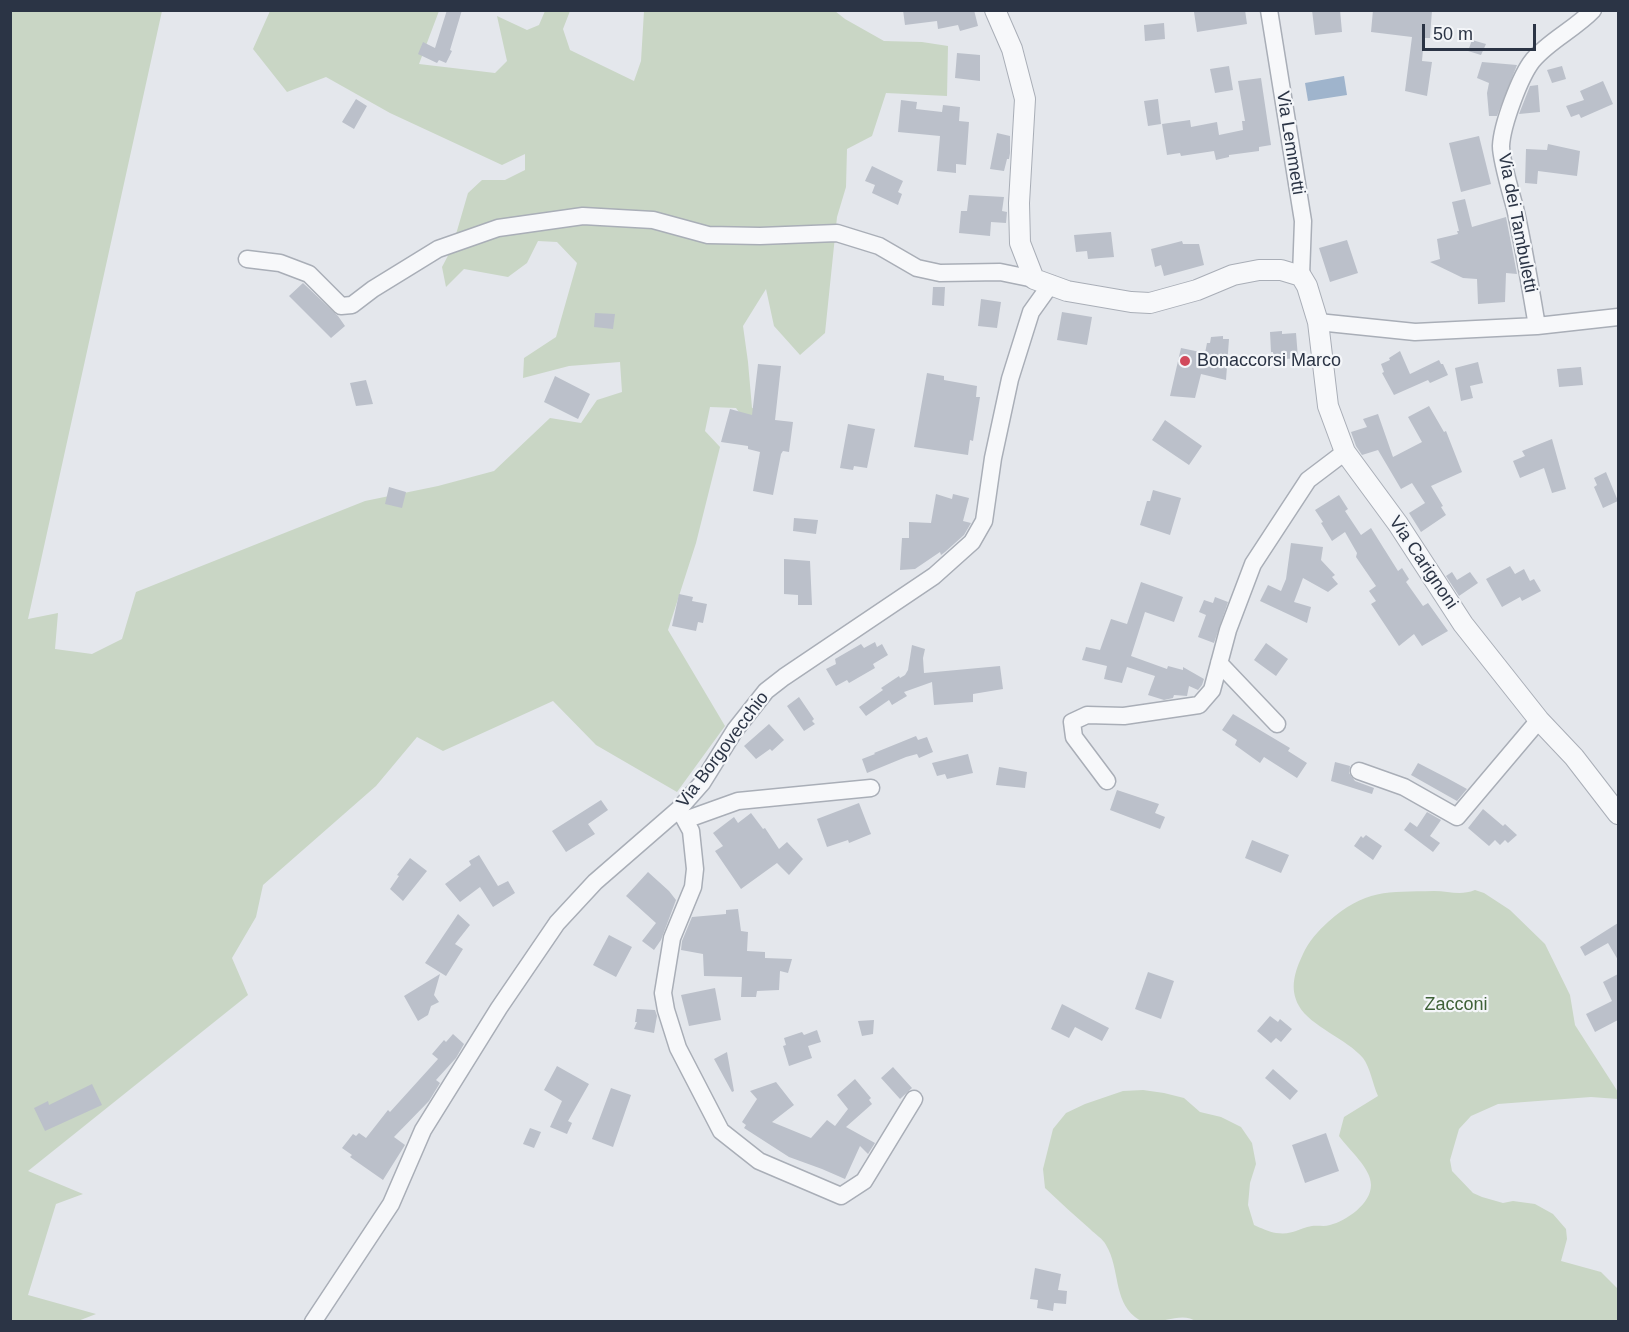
<!DOCTYPE html>
<html>
<head>
<meta charset="utf-8">
<style>
  body { margin:0 }
  #map { position:relative; width:1629px; height:1332px; overflow:hidden; background:#e4e7ec; font-family:Arial,sans-serif }
  canvas { display:block }
  .frame { position:absolute; inset:0; border:12px solid #2b3445; pointer-events:none }
  .scale { position:absolute; left:1422px; top:24px; width:114px; height:27px; box-sizing:border-box; border:3px solid #2b3445; border-top:0; padding-left:8px; font-size:18px; line-height:21px; white-space:nowrap; color:#2b3445; -webkit-text-stroke:4px #f4f6f9; paint-order:stroke }
</style>
</head>
<body>
<div id="map">
<canvas width="1629" height="1332"></canvas>
<div class="frame"></div>
<div class="scale">50 m</div>
</div>
<script>
const ctx = document.querySelector('canvas').getContext('2d');
ctx.lineJoin = 'round';
function fill(path, color) { ctx.fillStyle = color; ctx.fill(path, 'evenodd'); }
function strokePath(path, color, width, dash) { ctx.strokeStyle = color; ctx.lineWidth = width; ctx.lineCap = dash ? 'butt' : 'round'; ctx.setLineDash(dash || []); ctx.stroke(path); }
function label(font, color, halo, rows, align = 'center') {
  ctx.font = font + ' Arial,sans-serif'; ctx.lineWidth = 4.5; ctx.setLineDash([]); ctx.textBaseline = 'middle'; ctx.strokeStyle = halo; ctx.fillStyle = color; for (const [text, x, y, turn = 0] of rows) {
    ctx.save(); ctx.translate(x, y); ctx.rotate((+turn || 0) * Math.PI / 180); ctx.textAlign = isNaN(turn) ? turn : align; if (halo) ctx.strokeText(text, 0, 0); ctx.fillText(text, 0, 0); ctx.restore();
  }
}
fill(new Path2D(`
  M 10,11 L 162,11 L 28,619 L 58,613 L 55,649 L 92,654 L 122,639 L 136,592 L 365,501 L 438,486 L 494,471 L 550,418 L 581,423 L 597,400 L 622,392 L 620,362 L 569,366 L 523,378 L 524,358 L 556,337 L 577,263 L 557,242 L 538,241 L 527,263 L 508,277 L 464,269 L 446,287 L 442,267 L 452,248 L 468,193 L 482,180 L 505,180 L 525,170 L 525,154 L 502,165 L 390,113 L 326,77 L 287,92 L 253,49 L 270,11 L 439,11 L 419,64 L 495,73 L 507,61 L 497,16 L 527,30 L 539,25 L 545,11 L 570,11 L 563,29 L 570,50 L 634,81 L 641,61 L 644,11 L 835,11 L 845,19 L 884,41 L 922,42 L 948,46 L 947,96 L 886,93 L 872,136 L 847,149 L 846,187 L 837,217 L 825,333 L 800,355 L 774,326 L 766,289 L 743,326 L 748,362 L 752,408 L 764,410 L 745,421 L 736,408 L 710,407 L 705,431 L 720,447 L 696,543 L 668,630 L 725,726 L 677,792 L 596,745 L 553,701 L 443,751 L 417,737 L 376,786 L 263,885 L 256,917 L 232,958 L 248,995 L 28,1171 L 83,1194 L 56,1204 L 28,1295 L 96,1314 L 78,1321 L 11,1321 Z
  M 1475,890 L 1484,893 L 1510,910 L 1545,944 L 1570,995 L 1575,1025 L 1618,1092 L 1618,1099 L 1591,1097 L 1498,1104 L 1471,1116 L 1459,1129 L 1450,1160 L 1452,1171 L 1473,1193 L 1482,1197 L 1503,1203 L 1513,1201 L 1535,1204 L 1553,1214 L 1566,1229 L 1567,1239 L 1561,1261 L 1601,1272 L 1618,1289 L 1618,1321 L 1197,1322 C 1179,1308 1153,1332 1135,1317 C 1113,1299 1120,1268 1106,1245 C 1103,1239 1095,1234 1090,1229 C 1075,1216 1060,1202 1045,1188 L 1043,1169 L 1053,1129 L 1066,1113 L 1085,1104 L 1123,1091 L 1143,1090 L 1164,1093 L 1184,1098 L 1200,1112 L 1221,1117 L 1241,1127 L 1252,1143 L 1256,1164 L 1250,1183 L 1248,1205 L 1254,1225 C 1261,1228 1269,1232 1276,1233 C 1294,1235 1296,1229 1312,1226 C 1318,1225 1324,1227 1330,1225 C 1346,1221 1371,1204 1371,1185 C 1371,1168 1349,1150 1339,1136 L 1344,1117 L 1378,1096 C 1373,1085 1370,1067 1363,1058 C 1347,1039 1310,1026 1299,1006 C 1289,988 1295,971 1303,954 C 1309,941 1318,931 1328,922 C 1365,889 1387,892 1434,891 C 1449,891 1460,896 1475,890 Z`), '#c9d6c5');
fill(new Path2D(`
  M 1344,76 L 1347,95 L 1308,101 L 1305,83 Z`), '#9fb4cc');
fill(new Path2D(`
  M 447,10 L 462,10 L 450,50 L 452,51 L 446,63 L 439,60 L 437,63 L 418,54 L 423,42 L 435,48 Z
  M 903,10 L 974,10 L 978,26 L 960,31 L 958,25 L 938,29 L 937,21 L 905,25 Z
  M 1201,10 L 1245,10 L 1247,24 L 1197,32 L 1194,12 Z
  M 1312,10 L 1340,10 L 1342,32 L 1315,35 Z
  M 1373,10 L 1432,10 L 1430,38 L 1424,38 L 1422,61 L 1432,62 L 1427,96 L 1405,91 L 1412,37 L 1371,32 Z
  M 1164,23 L 1165,39 L 1145,41 L 1144,25 Z
  M 1472,40 L 1486,44 L 1481,55 L 1468,51 Z
  M 957,53 L 980,55 L 980,81 L 955,78 Z
  M 1482,62 L 1517,65 L 1497,116 L 1489,116 L 1487,93 L 1489,83 L 1477,78 Z
  M 1229,66 L 1233,90 L 1215,93 L 1210,69 Z
  M 1562,66 L 1566,79 L 1552,83 L 1547,70 Z
  M 1261,78 L 1271,145 L 1259,147 L 1259,151 L 1229,155 L 1229,157 L 1216,160 L 1214,151 L 1181,156 L 1180,153 L 1167,155 L 1162,124 L 1190,120 L 1191,127 L 1217,122 L 1219,135 L 1243,130 L 1242,121 L 1245,121 L 1238,81 Z
  M 1603,81 L 1613,104 L 1581,118 L 1579,114 L 1571,117 L 1566,106 L 1584,100 L 1580,91 Z
  M 1538,85 L 1540,112 L 1519,114 L 1530,86 Z
  M 356,99 L 367,106 L 354,129 L 342,122 Z
  M 1158,99 L 1161,124 L 1148,126 L 1144,101 Z
  M 901,100 L 917,102 L 916,109 L 942,112 L 943,105 L 960,107 L 959,121 L 969,122 L 966,165 L 956,164 L 956,173 L 937,171 L 940,136 L 898,132 Z
  M 997,133 L 1010,136 L 1010,153 L 1009,159 L 1007,159 L 1004,171 L 990,169 Z
  M 1479,136 L 1491,184 L 1461,192 L 1449,143 Z
  M 1548,144 L 1580,151 L 1577,176 L 1538,171 L 1537,184 L 1525,183 L 1526,149 L 1547,150 Z
  M 872,166 L 903,181 L 898,192 L 902,194 L 898,205 L 872,193 L 875,185 L 865,181 Z
  M 969,195 L 1004,197 L 1002,211 L 1007,212 L 1006,223 L 991,222 L 990,236 L 959,233 L 961,211 L 967,211 Z
  M 1465,199 L 1472,227 L 1506,217 L 1517,274 L 1506,273 L 1505,302 L 1478,304 L 1477,279 L 1463,278 L 1430,262 L 1440,259 L 1437,239 L 1458,234 L 1457,231 L 1459,231 L 1452,202 Z
  M 1111,232 L 1114,257 L 1088,259 L 1087,251 L 1076,252 L 1074,235 Z
  M 1347,240 L 1358,273 L 1330,282 L 1319,248 Z
  M 1182,241 L 1183,244 L 1199,244 L 1204,265 L 1164,276 L 1161,265 L 1155,267 L 1151,249 Z
  M 303,283 L 338,316 L 345,326 L 331,338 L 289,296 Z
  M 933,287 L 945,287 L 944,306 L 932,305 Z
  M 981,299 L 1001,302 L 997,328 L 978,326 Z
  M 1062,312 L 1092,317 L 1087,345 L 1057,340 Z
  M 595,313 L 615,314 L 613,329 L 594,327 Z
  M 1282,331 L 1282,334 L 1296,333 L 1298,358 L 1273,360 L 1273,352 L 1271,352 L 1270,332 Z
  M 1223,336 L 1223,339 L 1229,339 L 1226,380 L 1201,374 L 1195,398 L 1170,396 L 1181,348 L 1205,353 L 1207,343 L 1210,343 L 1211,337 Z
  M 1400,351 L 1410,374 L 1439,360 L 1441,364 L 1443,364 L 1448,375 L 1430,383 L 1428,380 L 1394,395 L 1382,373 L 1384,372 L 1381,364 L 1390,360 L 1389,358 Z
  M 1478,362 L 1483,383 L 1470,386 L 1473,398 L 1461,401 L 1455,368 Z
  M 758,364 L 781,366 L 775,420 L 793,422 L 789,452 L 783,451 L 781,454 L 773,495 L 753,491 L 760,452 L 748,449 L 748,446 L 721,442 L 730,409 L 752,415 Z
  M 1581,367 L 1583,385 L 1559,387 L 1557,369 Z
  M 927,373 L 944,376 L 944,380 L 977,386 L 976,397 L 980,397 L 973,441 L 970,440 L 968,455 L 914,447 Z
  M 555,376 L 590,394 L 578,419 L 544,402 Z
  M 366,380 L 373,404 L 356,406 L 350,383 Z
  M 1429,406 L 1444,432 L 1446,431 L 1462,472 L 1431,486 L 1443,506 L 1441,507 L 1446,515 L 1421,532 L 1409,513 L 1425,503 L 1412,483 L 1401,489 L 1378,450 L 1362,455 L 1356,446 L 1351,432 L 1367,427 L 1363,419 L 1378,414 L 1393,457 L 1422,442 L 1408,417 Z
  M 1165,420 L 1202,446 L 1189,465 L 1152,440 Z
  M 848,424 L 875,429 L 867,468 L 854,466 L 853,470 L 840,468 Z
  M 1552,439 L 1566,489 L 1552,493 L 1544,468 L 1520,478 L 1513,461 L 1525,456 L 1522,451 Z
  M 1606,472 L 1618,501 L 1603,508 L 1594,487 L 1597,485 L 1594,478 Z
  M 389,487 L 406,492 L 402,508 L 385,504 Z
  M 1153,490 L 1181,498 L 1170,535 L 1140,525 L 1147,501 L 1150,501 Z
  M 936,494 L 952,499 L 953,494 L 969,498 L 963,521 L 971,523 L 964,535 L 945,552 L 941,555 L 940,552 L 915,569 L 900,570 L 902,538 L 909,538 L 909,522 L 931,523 Z
  M 1339,495 L 1348,509 L 1345,511 L 1361,535 L 1371,528 L 1398,571 L 1402,568 L 1409,579 L 1406,582 L 1423,606 L 1428,603 L 1448,631 L 1422,646 L 1414,634 L 1399,646 L 1371,604 L 1376,601 L 1369,591 L 1376,586 L 1356,557 L 1357,553 L 1345,532 L 1332,541 L 1321,523 L 1323,522 L 1315,510 Z
  M 794,518 L 818,520 L 816,534 L 793,531 Z
  M 1291,543 L 1323,547 L 1321,560 L 1335,575 L 1332,577 L 1338,584 L 1328,592 L 1303,578 L 1294,602 L 1311,607 L 1307,623 L 1260,601 L 1268,585 L 1281,591 L 1286,579 Z
  M 784,559 L 810,561 L 812,605 L 798,605 L 798,595 L 784,594 Z
  M 1510,566 L 1515,574 L 1524,569 L 1530,581 L 1534,579 L 1541,591 L 1522,601 L 1520,597 L 1502,607 L 1486,579 Z
  M 1452,572 L 1457,580 L 1470,572 L 1478,583 L 1459,596 L 1446,576 Z
  M 1141,582 L 1183,597 L 1174,622 L 1145,612 L 1131,656 L 1167,669 L 1168,666 L 1183,670 L 1183,667 L 1204,679 L 1202,685 L 1198,690 L 1189,686 L 1187,696 L 1174,695 L 1173,698 L 1164,700 L 1148,695 L 1155,676 L 1127,667 L 1122,683 L 1104,679 L 1107,666 L 1082,660 L 1086,647 L 1100,650 L 1111,619 L 1127,624 Z
  M 679,594 L 693,597 L 692,601 L 707,604 L 703,623 L 698,622 L 696,631 L 672,626 Z
  M 1215,597 L 1228,602 L 1214,643 L 1198,637 L 1206,615 L 1199,612 L 1204,600 L 1213,603 Z
  M 875,642 L 877,647 L 882,644 L 888,655 L 873,664 L 875,668 L 849,683 L 847,680 L 836,686 L 826,669 L 836,664 L 835,659 L 861,644 L 864,648 Z
  M 1266,643 L 1288,659 L 1276,676 L 1254,660 Z
  M 912,645 L 925,649 L 923,658 L 924,673 L 1000,666 L 1003,689 L 973,694 L 973,702 L 934,705 L 932,682 L 904,692 L 907,696 L 892,705 L 889,700 L 866,716 L 859,707 L 883,690 L 881,688 L 899,676 L 900,678 L 905,675 L 908,670 Z
  M 799,697 L 814,719 L 812,721 L 815,724 L 804,731 L 787,706 Z
  M 1233,714 L 1290,748 L 1288,751 L 1307,763 L 1297,778 L 1264,757 L 1260,763 L 1235,745 L 1237,740 L 1222,730 Z
  M 769,724 L 784,740 L 772,751 L 770,749 L 756,759 L 744,746 Z
  M 916,736 L 918,740 L 927,737 L 933,752 L 919,758 L 917,754 L 906,757 L 867,773 L 862,759 L 875,754 L 874,753 Z
  M 968,754 L 973,773 L 947,779 L 945,774 L 937,776 L 932,763 Z
  M 1335,762 L 1350,766 L 1349,773 L 1355,781 L 1374,788 L 1372,794 L 1331,781 Z
  M 1418,763 L 1447,778 L 1467,789 L 1457,801 L 1411,775 Z
  M 999,767 L 1027,772 L 1025,788 L 996,785 Z
  M 1117,790 L 1159,804 L 1155,813 L 1165,817 L 1160,829 L 1110,810 Z
  M 601,800 L 608,810 L 588,824 L 595,834 L 566,852 L 552,831 Z
  M 859,803 L 871,834 L 849,843 L 848,840 L 827,847 L 817,819 Z
  M 1483,809 L 1503,826 L 1505,824 L 1517,835 L 1508,843 L 1505,840 L 1500,845 L 1495,840 L 1489,846 L 1468,828 Z
  M 1427,812 L 1441,820 L 1430,836 L 1440,843 L 1433,852 L 1404,830 L 1410,822 L 1417,827 Z
  M 751,813 L 763,829 L 765,828 L 779,849 L 787,842 L 803,859 L 789,875 L 777,863 L 741,889 L 715,851 L 723,846 L 713,833 L 734,817 L 738,823 Z
  M 1366,835 L 1382,846 L 1373,860 L 1354,846 L 1361,836 L 1363,838 Z
  M 1252,840 L 1289,855 L 1281,873 L 1245,858 Z
  M 479,855 L 498,886 L 508,881 L 515,893 L 493,907 L 480,887 L 460,902 L 445,884 L 471,865 L 469,861 Z
  M 410,858 L 427,871 L 403,901 L 390,889 L 399,876 L 397,875 Z
  M 648,872 L 669,891 L 676,900 L 661,940 L 654,950 L 642,941 L 656,923 L 626,896 Z
  M 738,909 L 741,931 L 748,932 L 747,951 L 765,952 L 765,958 L 792,959 L 788,973 L 780,971 L 779,990 L 757,991 L 756,997 L 741,997 L 742,977 L 704,976 L 703,954 L 681,950 L 682,941 L 692,917 L 726,914 L 726,910 Z
  M 458,914 L 470,925 L 455,944 L 463,949 L 446,976 L 425,963 Z
  M 1618,923 L 1618,960 L 1608,943 L 1585,956 L 1580,947 Z
  M 609,935 L 632,947 L 616,977 L 593,965 Z
  M 1148,972 L 1174,981 L 1161,1019 L 1135,1009 Z
  M 440,974 L 434,995 L 439,1002 L 431,1006 L 428,1015 L 418,1021 L 404,996 Z
  M 1618,974 L 1618,1020 L 1595,1032 L 1586,1014 L 1612,1001 L 1603,982 Z
  M 715,988 L 721,1020 L 689,1026 L 681,995 Z
  M 1062,1004 L 1109,1028 L 1102,1041 L 1075,1027 L 1069,1038 L 1051,1029 Z
  M 637,1009 L 655,1010 L 657,1016 L 654,1033 L 634,1029 L 637,1022 L 635,1022 Z
  M 1270,1016 L 1278,1022 L 1280,1019 L 1292,1029 L 1281,1042 L 1276,1038 L 1271,1043 L 1257,1031 Z
  M 874,1020 L 873,1034 L 862,1036 L 858,1021 Z
  M 817,1030 L 821,1042 L 808,1046 L 812,1058 L 789,1066 L 783,1046 L 786,1045 L 784,1038 L 802,1032 L 804,1035 Z
  M 453,1034 L 464,1044 L 456,1058 L 436,1080 L 440,1083 L 429,1101 L 394,1137 L 405,1145 L 383,1180 L 350,1157 L 352,1155 L 342,1148 L 353,1134 L 356,1136 L 359,1133 L 366,1138 L 388,1110 L 390,1112 L 438,1059 L 432,1054 L 444,1040 L 446,1042 Z
  M 727,1052 L 734,1091 L 732,1092 L 714,1059 Z
  M 557,1066 L 589,1084 L 568,1121 L 572,1123 L 567,1134 L 550,1127 L 562,1101 L 544,1090 Z
  M 893,1067 L 912,1088 L 900,1099 L 881,1078 Z
  M 1273,1069 L 1298,1091 L 1290,1100 L 1265,1078 Z
  M 855,1079 L 871,1098 L 869,1100 L 872,1104 L 846,1127 L 875,1143 L 868,1154 L 860,1146 L 845,1179 L 822,1169 L 789,1157 L 744,1128 L 746,1125 L 742,1122 L 757,1099 L 750,1091 L 776,1082 L 794,1105 L 772,1122 L 811,1138 L 827,1120 L 835,1126 L 848,1109 L 837,1095 Z
  M 92,1084 L 102,1105 L 45,1131 L 34,1108 L 48,1101 L 49,1105 Z
  M 611,1088 L 631,1095 L 613,1147 L 592,1139 Z
  M 530,1128 L 541,1132 L 534,1148 L 523,1144 Z
  M 1326,1133 L 1339,1171 L 1305,1183 L 1292,1145 Z
  M 1035,1268 L 1061,1274 L 1058,1290 L 1067,1291 L 1066,1304 L 1054,1303 L 1053,1311 L 1037,1308 L 1038,1300 L 1030,1299 Z`), '#bbc0ca');
const minor = new Path2D(`
  M 1269,10 L 1303,221 L 1301,276
  M 247,259 L 280,263 L 309,274 L 341,306 L 352,305 L 373,289 L 438,249 L 498,228 L 583,216 L 653,220 L 708,235 L 760,236 L 837,233 L 879,246 L 917,268 L 940,273 L 1000,272 L 1034,279
  M 1318,322 L 1415,332 L 1537,326 L 1618,317
  M 1537,326 C 1530,286 1524,247 1515,208 C 1511,193 1501,160 1501,146 C 1502,125 1520,76 1533,60 C 1550,40 1575,29 1593,10
  M 1219,663 L 1277,724
  M 1359,771 L 1404,787 L 1457,817 L 1539,720
  M 1107,781 L 1074,737 L 1072,722 L 1087,715 L 1124,716 L 1199,705 L 1212,690 L 1228,630 L 1253,564 L 1308,480 L 1345,452
  M 679,809 L 691,831 L 695,869 L 693,887 L 672,938 L 663,993 L 666,1010 L 678,1048 L 721,1131 L 759,1161 L 841,1196 L 864,1181 L 914,1099
  M 685,820 L 738,801 L 871,788
  M 313,1322 L 391,1204 L 423,1130 L 499,1008 L 557,923 L 595,882 L 679,809 L 702,783 L 735,730 L 766,691 L 784,677 L 934,576 L 972,542 L 984,521 L 993,458 L 1010,379 L 1031,312 L 1051,284`);
const tertiary = new Path2D(`
  M 995,10 L 1012,49 L 1025,99 L 1019,203 L 1020,243 L 1034,279 L 1067,291 L 1131,302 L 1150,303 L 1197,290 L 1233,275 L 1259,270 L 1281,270 L 1301,276 L 1307,286 L 1318,322 L 1328,406 L 1345,452 L 1398,524 L 1463,624 L 1539,720 L 1574,757 L 1618,814`);
strokePath(minor, '#a9aeb7', 19);
strokePath(tertiary, '#a9aeb7', 22);
strokePath(minor, '#f7f8fa', 16);
strokePath(tertiary, '#f7f8fa', 20);
for (const [x, y, r, color] of [
  [1185,361,6,"#d1495b"]
]) { const dot = new Path2D(); dot.arc(x, y, r, 0, 2 * Math.PI); ctx.fillStyle = color; ctx.fill(dot); strokePath(dot, '#f4f6f9', 2); }
label('18px', '#2b3445', '#f4f6f9', [
  ["Via Lemmetti",1290,143,81],
  ["Via dei Tambuletti",1517,223,79],
  ["Via Carignoni",1423,563,56],
  ["Via Borgovecchio",723,750,-53]
]);
label('18px', '#2b3445', '#f4f6f9', [
  ["Bonaccorsi Marco",1197,361]
], 'left');
label('18px', '#3f6138', '#f4f6f9', [
  ["Zacconi",1456,1005]
]);
</script>
</body>
</html>
